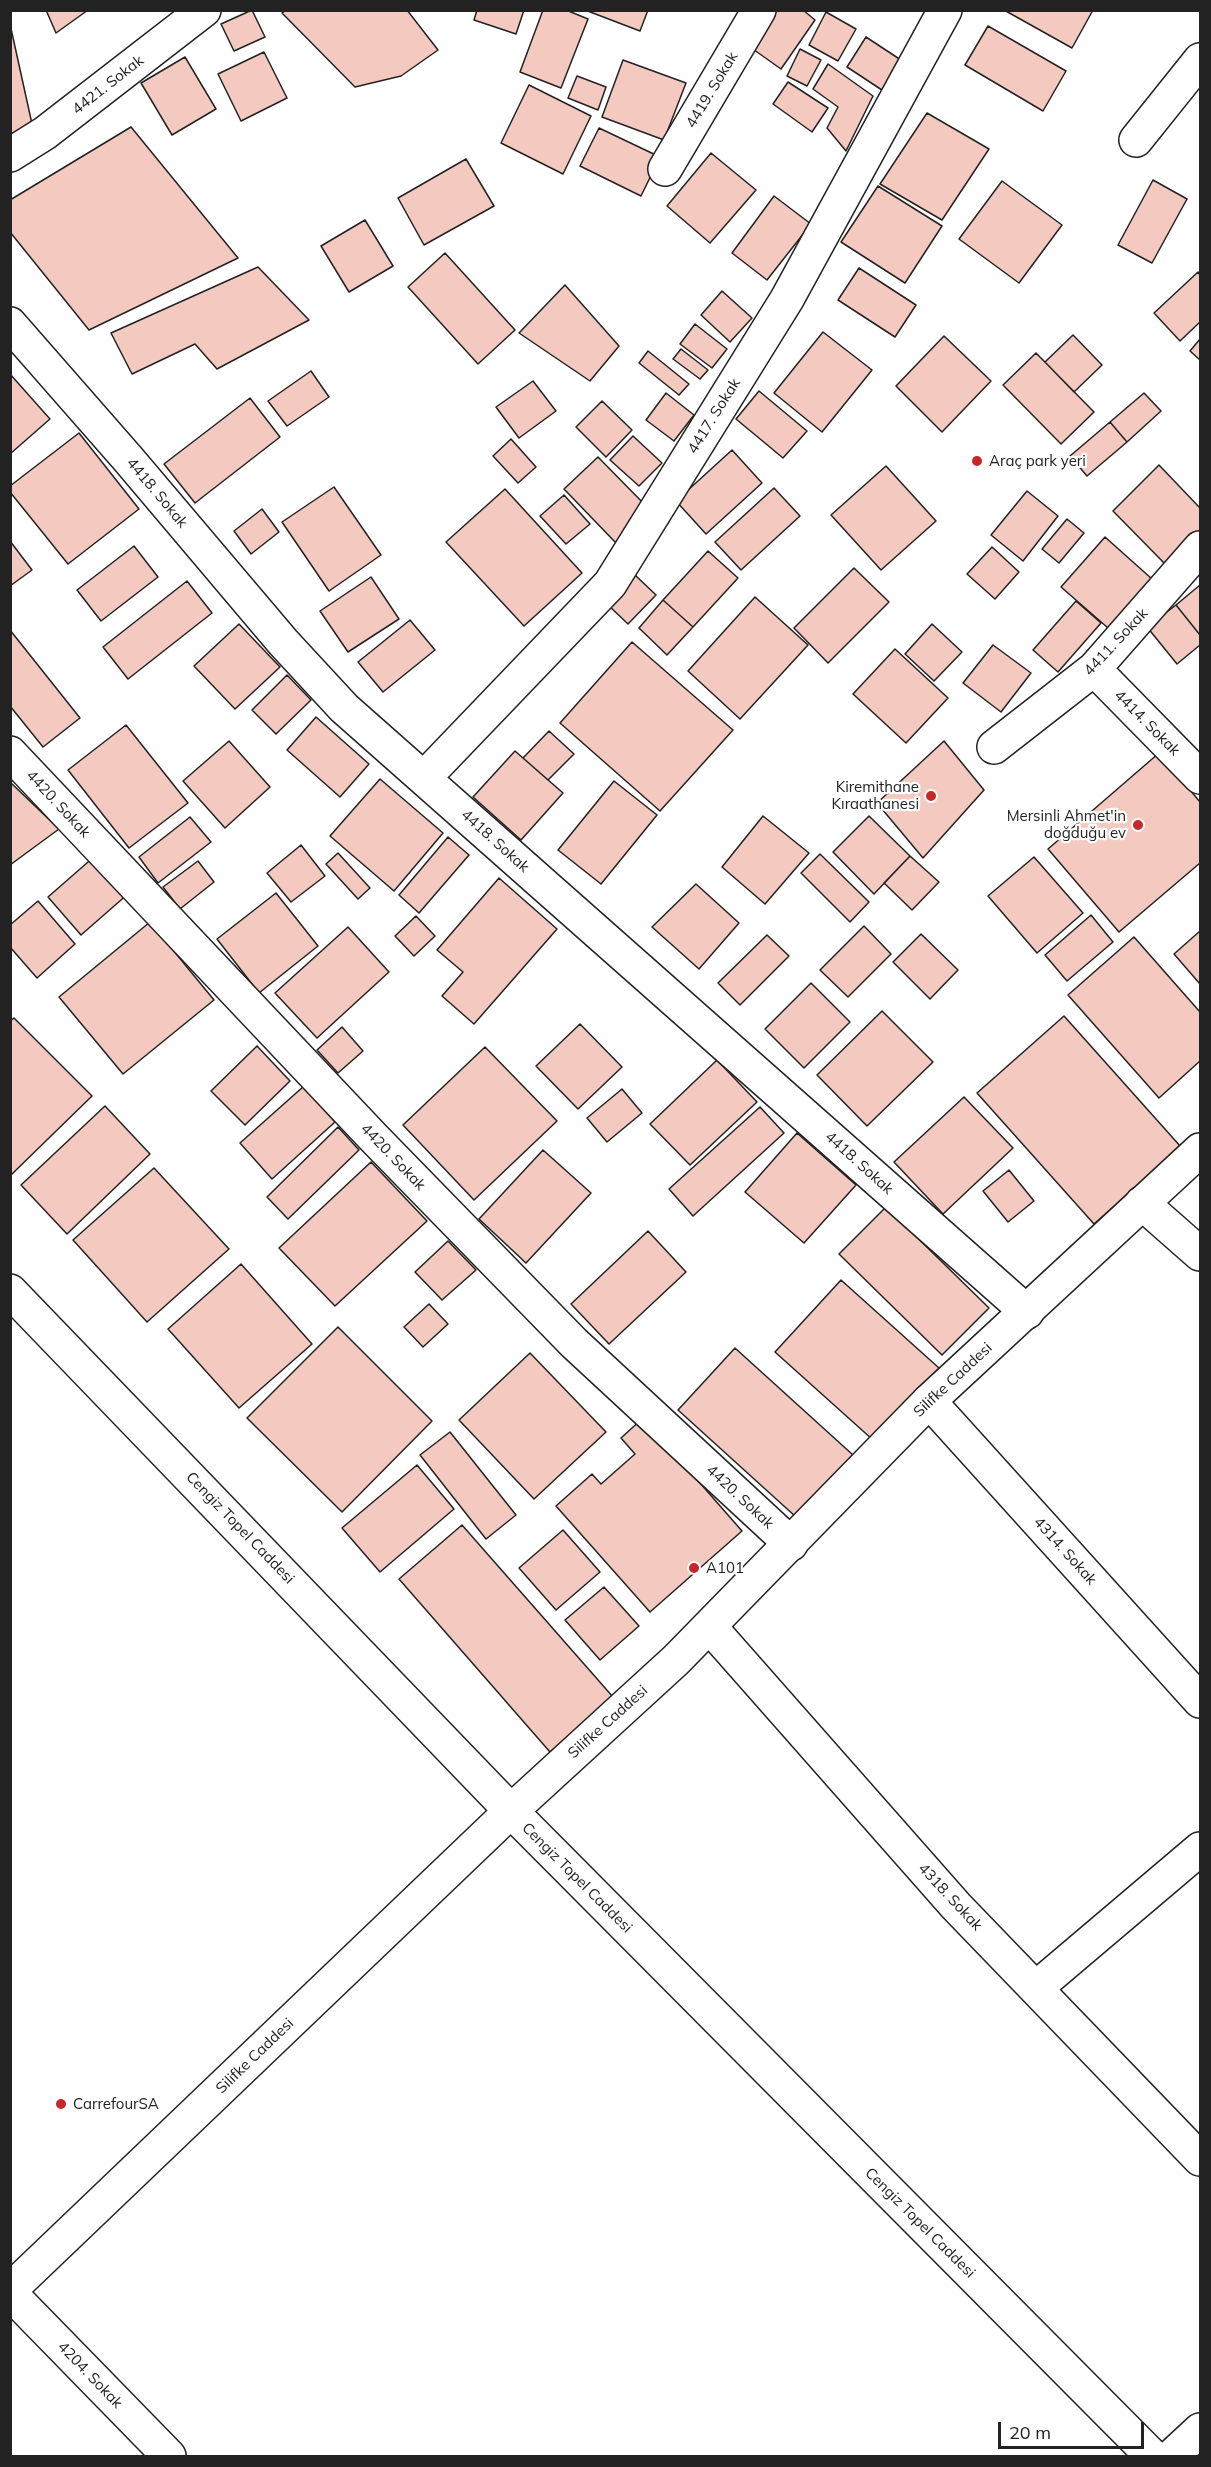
<!DOCTYPE html>
<html>
<head>
<meta charset="utf-8">
<style>
  body { margin:0 }
  #map { position:relative; width:1211px; height:2467px; overflow:hidden; background:#fff; font-family:Mulish,sans-serif }
  canvas { display:block }
  .frame { position:absolute; inset:0; border:12px solid #222; pointer-events:none }
  .scale { position:absolute; left:998px; top:2422px; width:146px; height:27px; box-sizing:border-box; border:3px solid #222; border-top:0; padding-left:8px; font-size:18px; line-height:21px; white-space:nowrap; color:#222; -webkit-text-stroke:4px #fff; paint-order:stroke }
</style>
</head>
<body>
<div id="map">
<canvas width="1211" height="2467"></canvas>
<div class="frame"></div>
<div class="scale">20 m</div>
</div>
<script>
const ctx = document.querySelector('canvas').getContext('2d');
ctx.lineJoin = 'round';
function fill(path, color) { ctx.fillStyle = color; ctx.fill(path, 'evenodd'); }
function strokePath(path, color, width, dash) { ctx.strokeStyle = color; ctx.lineWidth = width; ctx.lineCap = dash ? 'butt' : 'round'; ctx.setLineDash(dash || []); ctx.stroke(path); }
function label(font, color, halo, rows, align = 'center') {
  ctx.font = font + ' Mulish,sans-serif'; ctx.lineWidth = 4.5; ctx.setLineDash([]); ctx.textBaseline = 'middle'; ctx.strokeStyle = halo; ctx.fillStyle = color; for (const [text, x, y, turn = 0] of rows) {
    ctx.save(); ctx.translate(x, y); ctx.rotate((+turn || 0) * Math.PI / 180); ctx.textAlign = isNaN(turn) ? turn : align; if (halo) ctx.strokeText(text, 0, 0); ctx.fillText(text, 0, 0); ctx.restore();
  }
}
const building = new Path2D(`
  M 46,10 L 88,10 L 56,33 Z
  M 252,10 L 265,37 L 234,51 L 221,24 Z
  M 286,10 L 407,10 L 438,50 L 401,76 L 355,87 L 282,13 Z
  M 477,10 L 524,10 L 516,34 L 474,20 Z
  M 543,10 L 566,10 L 588,19 L 561,88 L 520,72 Z
  M 585,10 L 648,10 L 640,31 Z
  M 775,10 L 803,10 L 815,20 L 781,69 L 750,47 Z
  M 1004,10 L 1093,10 L 1072,48 Z
  M 826,12 L 856,29 L 838,61 L 809,45 Z
  M 10,24 L 34,133 L 10,138 Z
  M 988,26 L 1066,71 L 1043,111 L 965,65 Z
  M 866,37 L 907,64 L 888,94 L 847,67 Z
  M 800,49 L 821,60 L 807,86 L 787,76 Z
  M 264,52 L 287,98 L 241,121 L 218,74 Z
  M 185,57 L 216,109 L 172,135 L 141,83 Z
  M 623,60 L 686,83 L 664,140 L 602,117 Z
  M 828,64 L 873,96 L 846,151 L 827,128 L 838,107 L 813,89 Z
  M 577,76 L 606,87 L 598,110 L 568,98 Z
  M 788,82 L 828,108 L 812,132 L 773,104 Z
  M 529,85 L 591,116 L 563,174 L 501,143 Z
  M 927,113 L 989,149 L 942,220 L 880,184 Z
  M 131,127 L 238,258 L 89,330 L 10,232 L 10,200 Z
  M 599,128 L 660,157 L 641,196 L 580,166 Z
  M 711,153 L 756,190 L 710,243 L 667,206 Z
  M 466,159 L 494,206 L 424,245 L 398,198 Z
  M 1153,180 L 1187,199 L 1152,263 L 1118,245 Z
  M 1002,181 L 1062,225 L 1019,283 L 959,239 Z
  M 878,186 L 942,226 L 905,283 L 841,242 Z
  M 774,196 L 811,224 L 767,280 L 732,253 Z
  M 365,220 L 393,266 L 349,292 L 321,246 Z
  M 445,253 L 515,330 L 478,364 L 408,287 Z
  M 258,267 L 309,320 L 217,369 L 195,344 L 132,374 L 111,333 Z
  M 859,268 L 916,305 L 895,337 L 838,300 Z
  M 1198,272 L 1200,275 L 1200,322 L 1180,341 L 1154,313 Z
  M 565,285 L 619,346 L 590,381 L 519,333 Z
  M 722,291 L 752,318 L 730,342 L 701,315 Z
  M 695,324 L 727,349 L 712,368 L 680,344 Z
  M 823,332 L 872,370 L 822,432 L 774,393 Z
  M 1073,335 L 1102,365 L 1074,392 L 1045,362 Z
  M 944,336 L 991,381 L 942,432 L 896,386 Z
  M 1200,339 L 1200,360 L 1190,351 Z
  M 681,349 L 708,370 L 700,379 L 673,359 Z
  M 648,351 L 689,384 L 679,395 L 639,363 Z
  M 1036,353 L 1094,412 L 1061,444 L 1003,385 Z
  M 311,371 L 329,397 L 287,426 L 268,401 Z
  M 10,374 L 50,419 L 10,454 Z
  M 533,381 L 556,411 L 519,438 L 496,407 Z
  M 759,391 L 807,431 L 783,458 L 736,419 Z
  M 666,393 L 694,415 L 674,441 L 646,420 Z
  M 1144,393 L 1161,411 L 1127,442 L 1110,422 Z
  M 250,398 L 280,437 L 195,503 L 164,464 Z
  M 602,401 L 632,430 L 606,457 L 576,427 Z
  M 1110,422 L 1127,442 L 1087,476 L 1070,456 Z
  M 79,433 L 139,509 L 68,564 L 10,492 L 10,486 Z
  M 633,436 L 662,463 L 639,486 L 610,460 Z
  M 511,439 L 536,467 L 518,483 L 493,456 Z
  M 732,450 L 762,483 L 706,534 L 676,501 Z
  M 598,457 L 650,510 L 616,543 L 564,489 Z
  M 1159,465 L 1200,508 L 1200,535 L 1168,567 L 1113,511 Z
  M 886,466 L 936,521 L 881,570 L 831,515 Z
  M 334,487 L 381,555 L 329,591 L 282,522 Z
  M 774,488 L 800,516 L 741,570 L 715,542 Z
  M 505,489 L 582,573 L 524,626 L 446,542 Z
  M 1027,491 L 1058,516 L 1023,561 L 991,535 Z
  M 564,495 L 590,524 L 566,544 L 540,516 Z
  M 262,509 L 279,532 L 251,554 L 234,531 Z
  M 1067,519 L 1084,533 L 1059,563 L 1042,549 Z
  M 1105,537 L 1152,579 L 1108,628 L 1061,587 Z
  M 10,541 L 32,570 L 10,586 Z
  M 134,546 L 158,577 L 101,621 L 77,590 Z
  M 992,547 L 1019,572 L 995,599 L 967,574 Z
  M 708,551 L 738,578 L 693,627 L 663,600 Z
  M 854,568 L 889,602 L 828,663 L 794,628 Z
  M 634,574 L 656,595 L 628,624 L 607,604 Z
  M 371,577 L 399,619 L 348,652 L 320,611 Z
  M 187,581 L 212,613 L 128,679 L 103,647 Z
  M 1200,585 L 1200,635 L 1176,605 Z
  M 755,597 L 808,645 L 740,719 L 688,671 Z
  M 663,600 L 693,627 L 667,655 L 639,628 Z
  M 1076,601 L 1101,623 L 1058,672 L 1033,650 Z
  M 1176,605 L 1200,635 L 1200,645 L 1177,664 L 1147,627 Z
  M 410,620 L 435,650 L 383,692 L 358,662 Z
  M 239,624 L 280,667 L 235,709 L 194,666 Z
  M 932,624 L 962,652 L 934,681 L 905,654 Z
  M 10,630 L 80,718 L 43,747 L 10,706 Z
  M 632,642 L 733,730 L 660,811 L 560,723 Z
  M 993,645 L 1031,673 L 1001,712 L 963,683 Z
  M 895,649 L 948,698 L 906,743 L 853,694 Z
  M 287,675 L 311,700 L 276,734 L 252,710 Z
  M 316,717 L 369,764 L 340,797 L 287,750 Z
  M 126,725 L 188,803 L 129,848 L 68,770 Z
  M 549,731 L 574,754 L 548,780 L 523,758 Z
  M 229,741 L 270,787 L 225,828 L 183,781 Z
  M 944,741 L 984,790 L 923,858 L 877,803 Z
  M 515,751 L 563,793 L 521,840 L 473,797 Z
  M 1159,753 L 1200,802 L 1200,863 L 1119,932 L 1048,849 Z
  M 380,779 L 443,833 L 394,891 L 330,836 Z
  M 614,781 L 657,815 L 601,884 L 558,850 Z
  M 10,782 L 59,829 L 10,865 Z
  M 763,816 L 809,853 L 765,904 L 722,867 Z
  M 869,816 L 910,856 L 874,894 L 833,852 Z
  M 190,817 L 211,842 L 158,883 L 139,857 Z
  M 448,837 L 469,855 L 419,913 L 399,895 Z
  M 301,845 L 325,876 L 291,902 L 267,873 Z
  M 338,853 L 370,888 L 358,899 L 326,864 Z
  M 820,854 L 869,902 L 850,922 L 801,873 Z
  M 96,855 L 129,893 L 81,935 L 48,897 Z
  M 910,856 L 939,882 L 912,910 L 884,883 Z
  M 1034,857 L 1083,913 L 1037,953 L 988,896 Z
  M 198,861 L 214,882 L 180,909 L 163,887 Z
  M 499,878 L 557,929 L 474,1024 L 442,996 L 463,972 L 437,950 Z
  M 696,884 L 739,923 L 699,969 L 652,927 Z
  M 276,893 L 318,946 L 259,993 L 217,939 Z
  M 38,901 L 75,944 L 37,978 L 10,947 L 10,925 Z
  M 1091,915 L 1113,942 L 1067,981 L 1045,955 Z
  M 416,916 L 435,936 L 414,956 L 395,936 Z
  M 150,922 L 214,1000 L 123,1074 L 59,997 Z
  M 864,926 L 891,954 L 848,997 L 820,970 Z
  M 348,927 L 389,972 L 317,1038 L 275,993 Z
  M 1200,931 L 1200,984 L 1174,954 Z
  M 921,934 L 958,970 L 930,999 L 893,962 Z
  M 767,935 L 789,956 L 740,1005 L 718,983 Z
  M 1134,937 L 1200,1012 L 1200,1061 L 1159,1098 L 1068,995 Z
  M 811,983 L 850,1022 L 804,1068 L 765,1029 Z
  M 882,1011 L 933,1062 L 867,1126 L 817,1075 Z
  M 1064,1016 L 1181,1147 L 1094,1224 L 977,1093 Z
  M 14,1018 L 92,1096 L 11,1175 L 10,1021 Z
  M 580,1024 L 622,1067 L 578,1109 L 536,1066 Z
  M 342,1027 L 363,1051 L 338,1073 L 317,1050 Z
  M 257,1046 L 290,1081 L 245,1125 L 211,1091 Z
  M 485,1047 L 557,1121 L 474,1200 L 403,1125 Z
  M 717,1060 L 757,1102 L 690,1165 L 650,1124 Z
  M 304,1086 L 335,1122 L 272,1179 L 240,1143 Z
  M 622,1089 L 642,1113 L 607,1142 L 587,1118 Z
  M 964,1097 L 1013,1148 L 943,1214 L 894,1162 Z
  M 105,1106 L 150,1154 L 67,1234 L 21,1185 Z
  M 760,1107 L 784,1133 L 693,1216 L 669,1189 Z
  M 338,1127 L 359,1150 L 288,1219 L 267,1197 Z
  M 797,1133 L 856,1185 L 804,1243 L 745,1192 Z
  M 543,1150 L 591,1193 L 526,1263 L 479,1219 Z
  M 371,1162 L 427,1221 L 335,1306 L 279,1248 Z
  M 154,1168 L 229,1249 L 147,1322 L 73,1240 Z
  M 1009,1170 L 1034,1201 L 1008,1222 L 983,1191 Z
  M 886,1207 L 989,1308 L 942,1355 L 839,1254 Z
  M 648,1231 L 686,1272 L 609,1344 L 571,1304 Z
  M 448,1241 L 476,1270 L 442,1300 L 415,1272 Z
  M 241,1264 L 312,1344 L 239,1408 L 168,1329 Z
  M 841,1280 L 939,1368 L 873,1440 L 775,1352 Z
  M 429,1304 L 448,1324 L 423,1347 L 404,1327 Z
  M 338,1327 L 432,1421 L 342,1512 L 247,1418 Z
  M 735,1348 L 853,1455 L 796,1517 L 678,1410 Z
  M 530,1353 L 606,1432 L 534,1499 L 459,1420 Z
  M 643,1418 L 742,1531 L 650,1612 L 556,1506 L 592,1474 L 601,1484 L 635,1454 L 621,1438 Z
  M 450,1432 L 516,1515 L 486,1539 L 420,1455 Z
  M 417,1465 L 454,1509 L 380,1572 L 342,1528 Z
  M 462,1525 L 613,1697 L 550,1752 L 399,1579 Z
  M 563,1530 L 600,1572 L 556,1610 L 519,1568 Z
  M 604,1587 L 639,1626 L 600,1660 L 565,1620 Z`);
fill(building, '#f3c9c0');
strokePath(building, '#222', 1.5);
const street = new Path2D(`
  M 1136,140 L 1200,60
  M 10,155 L 45,133 L 204,10
  M 665,169 L 759,10
  M 10,324 L 129,460 L 283,642 L 344,708 L 1027,1312
  M 1094,669 L 1200,777
  M 994,747 L 1094,669 L 1200,548
  M 10,753 L 374,1138 L 574,1343 L 791,1544
  M 424,778 L 610,584 L 787,299 L 945,10
  M 1142,1203 L 1200,1254
  M 929,1401 L 1200,1701
  M 710,1627 L 956,1906 L 1200,2159
  M 511,1811 L 1152,2456
  M 1036,1988 L 1200,1849
  M 10,2293 L 169,2456
  M 1172,2456 L 1200,2430`);
const secondary = new Path2D(`
  M 10,1291 L 511,1811
  M 10,2290 L 511,1811 L 676,1660 L 929,1401 L 1200,1150`);
strokePath(street, '#222', 36);
strokePath(secondary, '#222', 36);
strokePath(street, '#fff', 33);
strokePath(secondary, '#fff', 33);
for (const [x, y, r, color] of [
  [977,461,6,"#c62828"],
  [931,796,6,"#c62828"],
  [1138,825,6,"#c62828"],
  [694,1568,6,"#c62828"],
  [61,2104,6,"#c62828"]
]) { const dot = new Path2D(); dot.arc(x, y, r, 0, 2 * Math.PI); ctx.fillStyle = color; ctx.fill(dot); strokePath(dot, '#fff', 2); }
label('15px', '#222', '#fff', [
  ["4421. Sokak",108,85,-38],
  ["4419. Sokak",712,90,-59],
  ["4417. Sokak",714,416,-58],
  ["4418. Sokak",157,493,50],
  ["4411. Sokak",1116,642,-47],
  ["4414. Sokak",1147,723,45],
  ["4420. Sokak",58,804,47],
  ["4418. Sokak",495,841,42],
  ["4420. Sokak",393,1157,46],
  ["4418. Sokak",859,1163,42],
  ["Silifke Caddesi",953,1380,-43],
  ["4420. Sokak",740,1497,43],
  ["Cengiz Topel Caddesi",240,1528,46],
  ["4314. Sokak",1065,1551,48],
  ["Silifke Caddesi",608,1722,-42],
  ["Cengiz Topel Caddesi",577,1878,45],
  ["4318. Sokak",950,1897,47],
  ["Silifke Caddesi",255,2056,-44],
  ["Cengiz Topel Caddesi",920,2223,45],
  ["4204. Sokak",90,2375,46]
]);
label('15px', '#222', '#fff', [
  ["Araç park yeri",989,461],
  ["Kiremithane",919,787,"right"],
  ["Kıraathanesi",919,804,"right"],
  ["Mersinli Ahmet'in",1126,816,"right"],
  ["doğduğu ev",1126,833,"right"],
  ["A101",706,1568],
  ["CarrefourSA",73,2104]
], 'left');
</script>
</body>
</html>
